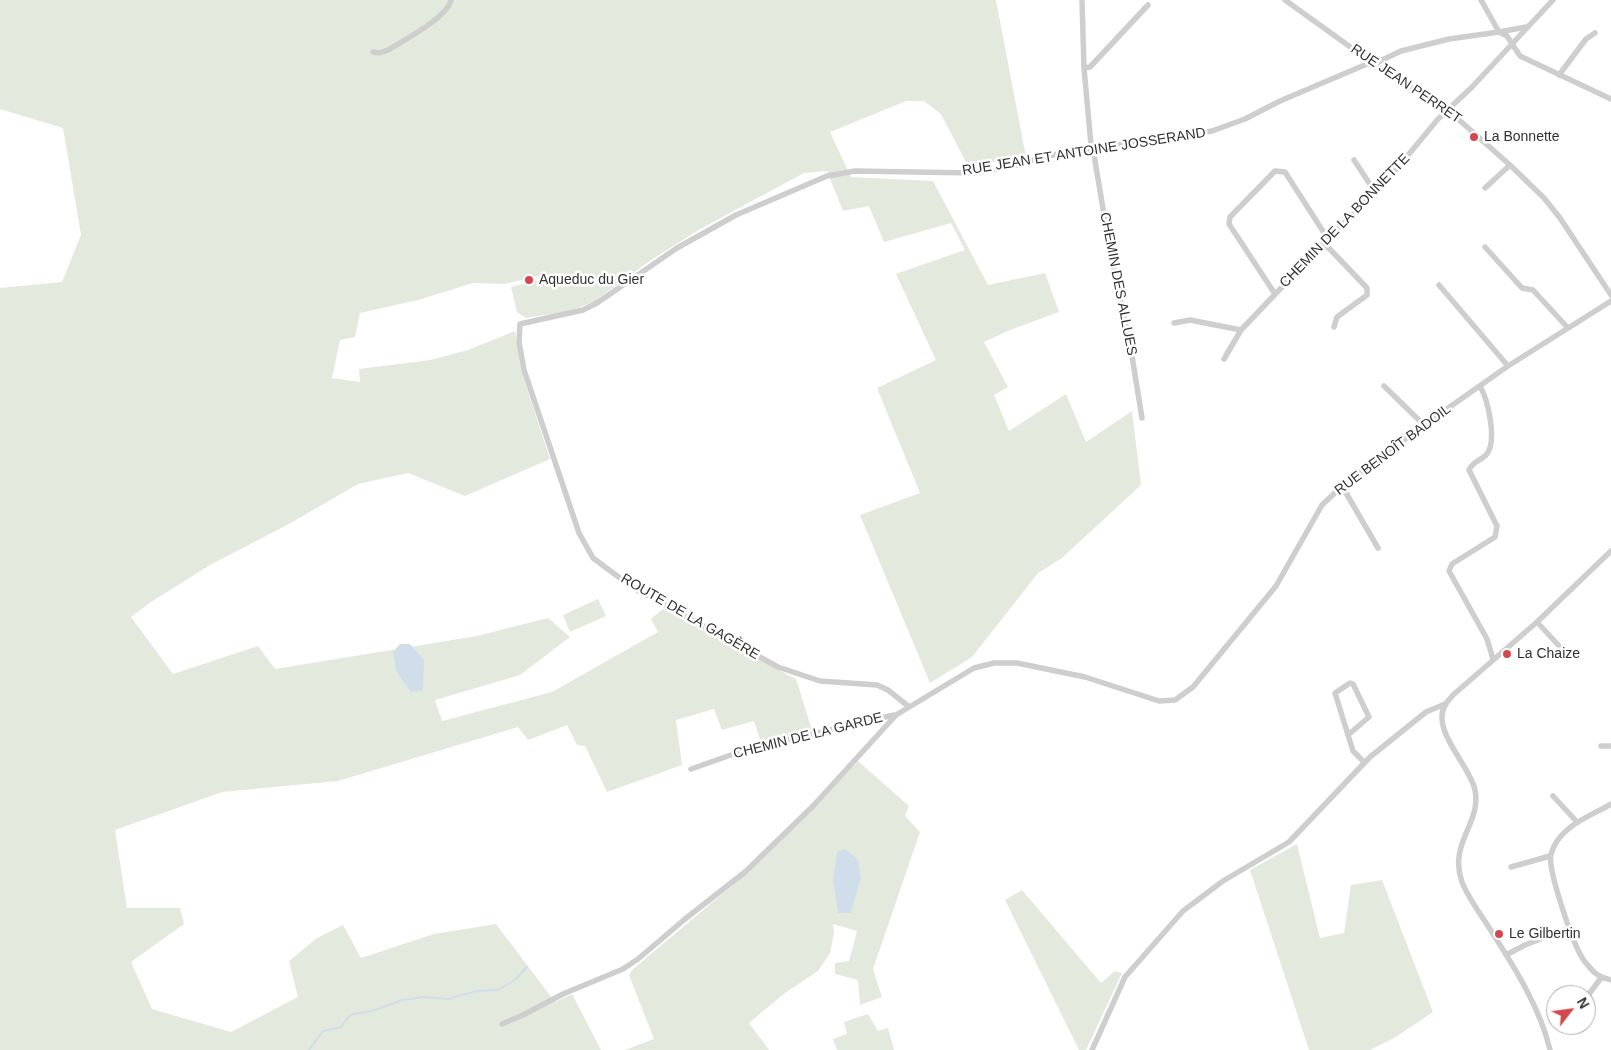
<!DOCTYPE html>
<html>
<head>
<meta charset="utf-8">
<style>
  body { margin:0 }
  #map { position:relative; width:1611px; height:1050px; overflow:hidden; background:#fff; font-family:Helvetica,sans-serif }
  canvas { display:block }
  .north { position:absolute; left:1546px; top:985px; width:50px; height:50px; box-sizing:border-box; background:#fff; border:1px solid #adadad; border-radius:50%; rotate:60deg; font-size:14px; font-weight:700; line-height:20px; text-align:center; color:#313131 }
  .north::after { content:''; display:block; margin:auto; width:18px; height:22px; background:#d3484d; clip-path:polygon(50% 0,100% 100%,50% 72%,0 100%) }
</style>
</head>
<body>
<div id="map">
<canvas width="1611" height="1050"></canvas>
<div class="north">N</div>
</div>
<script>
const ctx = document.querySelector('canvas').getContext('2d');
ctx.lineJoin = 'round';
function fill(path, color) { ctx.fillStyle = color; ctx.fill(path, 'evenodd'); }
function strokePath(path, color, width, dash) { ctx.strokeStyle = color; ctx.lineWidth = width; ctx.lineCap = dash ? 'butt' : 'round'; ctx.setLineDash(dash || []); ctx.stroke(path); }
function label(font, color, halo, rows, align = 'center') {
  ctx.font = font + ' Helvetica,sans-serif'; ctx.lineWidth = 5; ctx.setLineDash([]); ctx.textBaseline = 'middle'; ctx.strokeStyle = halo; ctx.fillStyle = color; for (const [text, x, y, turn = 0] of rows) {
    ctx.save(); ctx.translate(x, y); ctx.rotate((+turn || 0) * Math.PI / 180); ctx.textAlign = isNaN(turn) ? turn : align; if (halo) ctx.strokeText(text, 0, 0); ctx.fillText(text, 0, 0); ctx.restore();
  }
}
fill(new Path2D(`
  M 0,0 L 996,0 L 1026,157 L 968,166 L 941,114 L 924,101 L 906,101 L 830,132 L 851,177 L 933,181 L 988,285 L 1045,273 L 1059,312 L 1010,330 L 984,342 L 1008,387 L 994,395 L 1009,431 L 1066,394 L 1086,442 L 1132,411 L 1141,485 L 1062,558 L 1038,573 L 972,657 L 930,683 L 860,515 L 920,493 L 877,388 L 936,360 L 896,274 L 965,250 L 951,223 L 884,242 L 869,206 L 843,211 L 827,171 L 804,173 L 702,228 L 651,260 L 595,301 L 571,311 L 526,318 L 517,312 L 511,287 L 548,278 L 547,274 L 504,284 L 473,283 L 418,300 L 360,313 L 355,337 L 340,340 L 332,378 L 360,382 L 359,369 L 430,360 L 468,350 L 515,331 L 521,370 L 550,459 L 465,496 L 408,473 L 358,484 L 289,524 L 210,565 L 151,602 L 131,617 L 173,674 L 258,646 L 275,669 L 477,636 L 548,618 L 570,637 L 520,675 L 435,700 L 442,721 L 552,692 L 658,632 L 651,619 L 663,609 L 796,679 L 812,730 L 761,743 L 754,721 L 722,730 L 714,709 L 676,720 L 682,765 L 607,792 L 585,746 L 577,745 L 567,725 L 528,740 L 518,727 L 338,781 L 222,792 L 115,830 L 127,908 L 180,908 L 184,924 L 131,962 L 152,1009 L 231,1032 L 298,997 L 289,961 L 317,938 L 343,925 L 361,958 L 434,934 L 496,924 L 555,1002 L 572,994 L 601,1050 L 0,1050 L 0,288 L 62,282 L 81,235 L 63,128 L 0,109 Z
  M 598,599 L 606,616 L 570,632 L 563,615 Z
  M 858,761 L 909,806 L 905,816 L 920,832 L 873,969 L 882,997 L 860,1005 L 858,980 L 835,974 L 835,963 L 849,961 L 857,931 L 833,924 L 834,933 L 830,953 L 818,971 L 785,993 L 749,1023 L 769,1050 L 625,1050 L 654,1039 L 629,975 L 633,969 L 746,874 Z
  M 1297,844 L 1320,938 L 1344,933 L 1351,885 L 1382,880 L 1433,1012 L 1394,1038 L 1370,1050 L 1309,1050 L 1250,870 Z
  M 1022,890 L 1101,983 L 1115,971 L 1122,973 L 1086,1050 L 1079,1050 L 1005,900 Z
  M 868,1014 L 878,1031 L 888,1028 L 894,1050 L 837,1050 L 833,1039 L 847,1034 L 844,1022 Z`), '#e4e9de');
fill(new Path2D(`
  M 400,644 L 410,644 L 424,660 L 423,690 L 411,692 L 396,671 L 393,652 Z
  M 845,849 L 858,860 L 861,878 L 851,913 L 838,913 L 833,878 L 837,852 Z`), '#cfdeea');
strokePath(new Path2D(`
  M 309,1050 L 323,1031 L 341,1027 L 350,1015 L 375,1010 L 402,1000 L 423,997 L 448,999 L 477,991 L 498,990 L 515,980 L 527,967`), '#cfdeea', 2);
strokePath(new Path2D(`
  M 1082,0 L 1084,68 L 1091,145 L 1093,149 L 1110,250 L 1131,350 L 1142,418
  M 1285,0 L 1374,64 L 1449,111 L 1510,165 L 1544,198 L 1560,218 L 1611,295
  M 1481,0 L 1499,32 L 1526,27
  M 373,52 L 379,53 L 388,50 C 404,40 447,18 451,0
  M 1084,68 L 1090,67 L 1148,5
  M 1559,75 L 1586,39 L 1595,33
  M 1354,160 L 1375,192
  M 1485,188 L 1510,165
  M 1324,243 L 1367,288 L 1367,295 L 1337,317 L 1334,327
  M 1485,247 L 1522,288 L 1533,290 L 1568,328
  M 1439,285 L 1508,366
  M 1275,294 L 1229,224 L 1230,217 L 1275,171 L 1285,172 L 1328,239
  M 1174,323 L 1190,320 L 1241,330
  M 1224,359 L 1241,330 L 1324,243 L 1385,183 L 1438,119 L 1472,87 L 1553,0
  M 1384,386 L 1424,425
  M 1480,386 C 1488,400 1498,442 1486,455 C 1480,461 1473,461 1469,470 L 1497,526 L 1495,537 L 1452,564 L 1449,571 L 1487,639 L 1493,659
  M 1342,486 L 1378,548
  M 1537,622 L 1561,648 L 1563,656
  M 908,706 L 888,690 L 877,685 L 820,681 L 778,667 L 632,587 L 593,558 L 579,533 L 524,370 L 519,342 L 520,324 L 583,310 L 597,303 L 677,248 L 736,215 L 827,176 L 855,171 L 974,173 L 1016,165 L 1057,154 L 1212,131 L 1245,119 L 1280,101 L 1367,64 L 1374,64 L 1401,51 L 1449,39 L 1499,32 L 1507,36 L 1520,56 L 1611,99
  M 1348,735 L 1369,717 L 1353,684 L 1350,683 L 1335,693 L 1353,751 L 1364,762
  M 1601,746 L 1611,746
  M 691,769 L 745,750 L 894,715
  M 1553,796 L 1577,822
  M 1611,804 C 1589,817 1559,826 1551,854 C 1547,869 1572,939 1580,954 C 1583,960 1589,967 1594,972 C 1599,977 1604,978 1611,980
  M 1511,867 L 1550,856
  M 1506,955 L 1525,945 L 1569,928
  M 1586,998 L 1601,978
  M 502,1024 L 523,1015 L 563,994 L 623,969 L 638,959 L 685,919 L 745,872 L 813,806 L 896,715 L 974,668 L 994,663 L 1017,663 L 1085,677 L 1159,701 L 1175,700 L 1193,687 L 1276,586 L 1322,505 L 1342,486 L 1424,425 L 1508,366 L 1611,301
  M 1092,1050 L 1125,977 L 1183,911 L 1223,881 L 1289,842 L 1370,757 L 1426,712 L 1445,704
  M 1550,1050 C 1541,1010 1515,968 1493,934 C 1483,917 1469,900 1462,882 C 1448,843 1482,823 1475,790 C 1470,765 1429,729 1446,704 C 1447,701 1451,698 1453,695 L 1537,622 L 1611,551`), '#cecece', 5.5);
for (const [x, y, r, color] of [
  [1474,137,5,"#d3484d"],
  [529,280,5,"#d3484d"],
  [1507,654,5,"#d3484d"],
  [1499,934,5,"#d3484d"]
]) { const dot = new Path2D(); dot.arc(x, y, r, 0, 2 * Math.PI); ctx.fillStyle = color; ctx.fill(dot); strokePath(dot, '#fff', 2); }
label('14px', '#313131', '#fff', [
  ["RUE JEAN PERRET",1406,84,34],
  ["RUE JEAN ET ANTOINE JOSSERAND",1084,152,-9],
  ["CHEMIN DE LA BONNETTE",1345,221,-46],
  ["CHEMIN DES ALLUES",1118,284,79],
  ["RUE BENOÎT BADOIL",1393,450,-37],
  ["ROUTE DE LA GAGÈRE",690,617,30],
  ["CHEMIN DE LA GARDE",808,736,-14]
]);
label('14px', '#313131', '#fff', [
  ["La Bonnette",1484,137],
  ["Aqueduc du Gier",539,280],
  ["La Chaize",1517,654],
  ["Le Gilbertin",1509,934]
], 'left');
</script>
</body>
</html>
